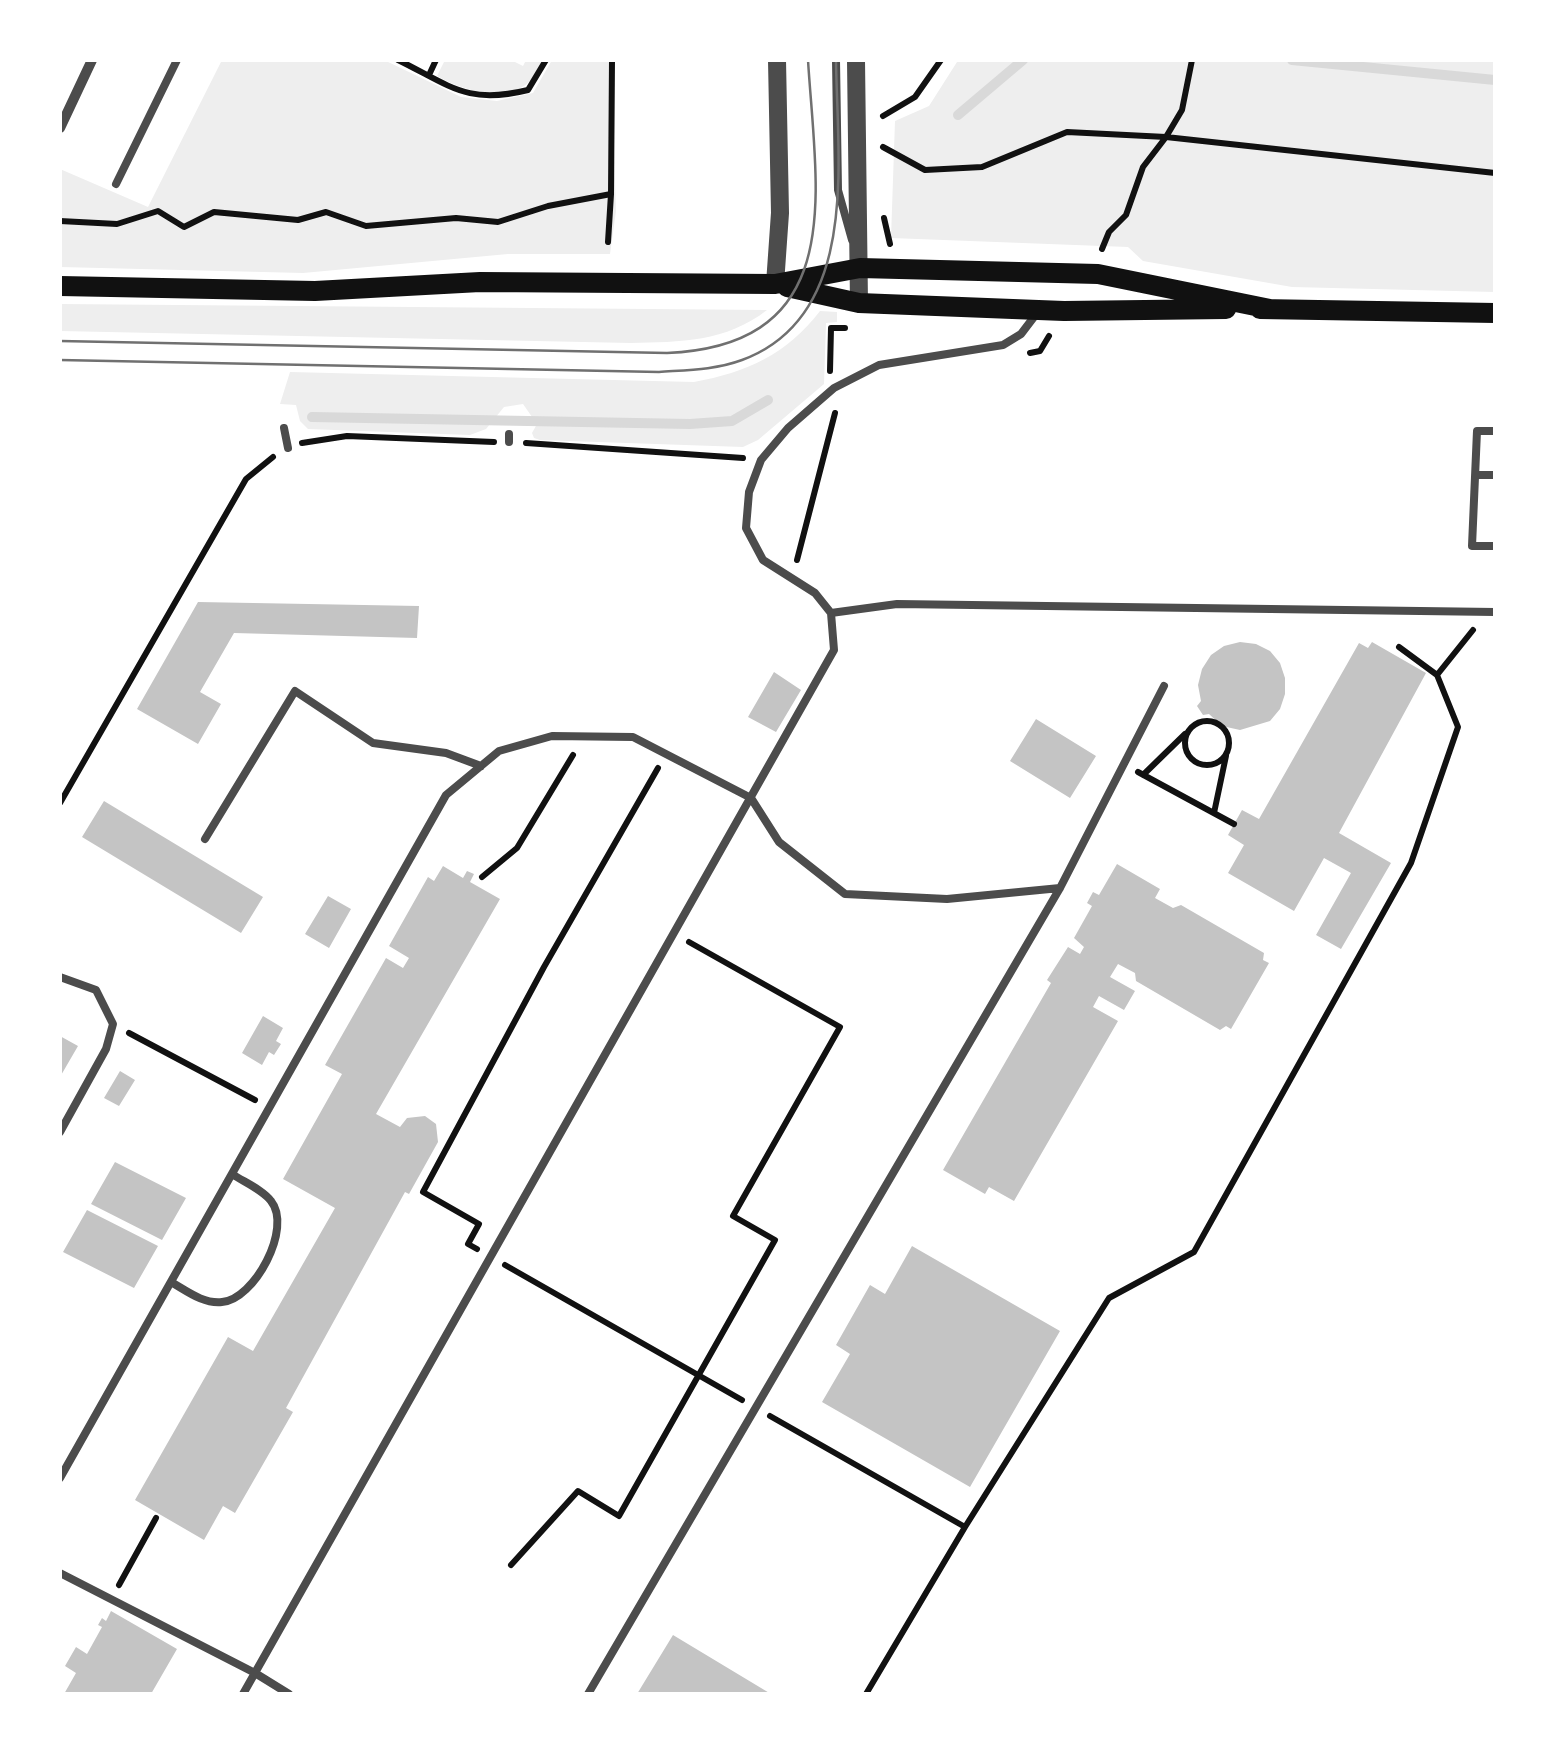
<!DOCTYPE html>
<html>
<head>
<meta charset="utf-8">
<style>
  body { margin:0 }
  #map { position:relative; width:1555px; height:1754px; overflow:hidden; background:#fff; font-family:"Varela Round",sans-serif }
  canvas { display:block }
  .frame { position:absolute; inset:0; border:62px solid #fff; pointer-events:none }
</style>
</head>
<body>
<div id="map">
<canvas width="1555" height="1754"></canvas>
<div class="frame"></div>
</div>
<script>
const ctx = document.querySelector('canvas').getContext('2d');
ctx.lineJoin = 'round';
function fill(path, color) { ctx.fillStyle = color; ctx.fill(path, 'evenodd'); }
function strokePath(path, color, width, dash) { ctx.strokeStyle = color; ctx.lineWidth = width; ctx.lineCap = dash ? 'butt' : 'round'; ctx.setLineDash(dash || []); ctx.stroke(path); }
fill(new Path2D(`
  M 222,60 L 384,60 L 461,97 L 497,101 L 533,93 L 552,60 L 611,60 L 616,211 L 610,254 L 508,254 L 303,273 L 60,267 L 60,169 L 148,207 Z
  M 445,60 L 511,60 L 523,66 L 526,60 L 544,60 C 540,66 535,75 530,81 C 506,105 462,90 437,76 Z
  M 961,60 L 1495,60 L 1495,292 L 1292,287 L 1143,261 L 1128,247 L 891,238 L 895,121 L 929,106 L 957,62 Z
  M 60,304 L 767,310 C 726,342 680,342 631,343 L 60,331 Z
  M 820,311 L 837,312 L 837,322 L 826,323 L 824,384 L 758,440 L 743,447 L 540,440 L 534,438 L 532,433 L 537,424 L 523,404 L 504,407 L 486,429 L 470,435 L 308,429 L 300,421 L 296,405 L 280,404 L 290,372 L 694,382 C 747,372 786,355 820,311 Z`), '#eee');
strokePath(new Path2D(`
  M 1292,60 L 1495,80
  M 958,115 L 1023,60
  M 312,417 L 690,424 L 732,421 L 768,400`), '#d9d9d9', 10);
fill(new Path2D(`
  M 198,602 L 419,606 L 417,638 L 234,633 L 200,692 L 221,704 L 198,744 L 137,709 Z
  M 1240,642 L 1256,644 L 1270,651 L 1280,663 L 1285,678 L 1285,694 L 1280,709 L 1270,721 L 1240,730 L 1222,726 L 1209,714 L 1203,715 L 1197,706 L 1201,701 L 1198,685 L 1202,669 L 1211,655 L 1224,646 Z
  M 1372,642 L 1426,673 L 1339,833 L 1391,863 L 1341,949 L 1316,935 L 1351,873 L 1324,858 L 1294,911 L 1228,873 L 1244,845 L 1228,835 L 1242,810 L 1259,819 L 1359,643 L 1368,648 Z
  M 774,672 L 801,690 L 776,732 L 748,717 Z
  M 1036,719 L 1096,756 L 1070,798 L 1010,761 Z
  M 104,801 L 263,897 L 241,933 L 82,837 Z
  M 1117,864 L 1160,889 L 1155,898 L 1173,908 L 1181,905 L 1264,953 L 1263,960 L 1269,963 L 1231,1029 L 1226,1026 L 1220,1030 L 1136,981 L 1135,973 L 1118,964 L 1110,977 L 1135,991 L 1124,1010 L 1099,996 L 1093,1007 L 1118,1021 L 1014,1201 L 989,1187 L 985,1194 L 943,1170 L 1051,983 L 1047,980 L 1068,947 L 1080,954 L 1084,947 L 1074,938 L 1092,906 L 1087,903 L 1093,892 L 1099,895 Z
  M 443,866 L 463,878 L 467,871 L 474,874 L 470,882 L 500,899 L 376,1114 L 400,1127 L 407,1118 L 425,1116 L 436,1124 L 438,1142 L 409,1194 L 405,1192 L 286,1408 L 293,1412 L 235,1513 L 223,1506 L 204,1540 L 135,1500 L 228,1337 L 253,1351 L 335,1208 L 283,1179 L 342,1074 L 325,1065 L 386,958 L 403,968 L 409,958 L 389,946 L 428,877 L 434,881 Z
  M 328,896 L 351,909 L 329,948 L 305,934 Z
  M 263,1016 L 283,1028 L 276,1041 L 281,1044 L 274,1055 L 269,1052 L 262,1065 L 242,1053 Z
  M 60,1036 L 78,1046 L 60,1077 Z
  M 120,1071 L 135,1080 L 119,1106 L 104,1098 Z
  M 115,1162 L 186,1198 L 162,1240 L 91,1204 Z
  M 87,1210 L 158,1246 L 134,1288 L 63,1252 Z
  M 912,1246 L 1060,1331 L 970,1487 L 822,1402 L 850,1354 L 836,1345 L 870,1285 L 885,1294 Z
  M 111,1611 L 177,1649 L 151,1694 L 64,1694 L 76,1673 L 65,1666 L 76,1647 L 87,1654 L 102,1627 L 98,1625 L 102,1618 L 106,1621 Z
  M 673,1635 L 771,1694 L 637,1694 Z`), '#c4c4c4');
strokePath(new Path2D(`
  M 398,60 C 451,86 467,105 528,90 L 546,60
  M 429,75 L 436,60
  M 883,116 L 915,97 L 941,60
  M 883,147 L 925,170 L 982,167 L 1067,132 L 1166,137 L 1495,173
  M 611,194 L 612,60
  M 884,218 L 890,244
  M 60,221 L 117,224 L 158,211 L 184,227 L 214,212 L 298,220 L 326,212 L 366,226 L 456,218 L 498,222 L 548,206 L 611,194 L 608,242
  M 1102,249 L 1109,232 L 1126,215 L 1143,167 L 1166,137 L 1182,110 L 1192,60
  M 1030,353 L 1040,351 L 1049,336
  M 830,371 L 831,328 L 845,328
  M 302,443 L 347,436 L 494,442
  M 526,443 L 743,458
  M 797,560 L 835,413
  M 1399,647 L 1437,675
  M1185 743a22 22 0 1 1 44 0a22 22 0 1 1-44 0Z
  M 1138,772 L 1234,824
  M 1143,775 L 1185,734
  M 60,803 L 246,479 L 273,457
  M 1214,813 L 1226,756
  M 482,877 L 517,848 L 573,755
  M 129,1033 L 255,1100
  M 477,1249 L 468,1244 L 479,1224 L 423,1192 L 544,967 L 658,768
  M 505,1265 L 742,1400
  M 770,1416 L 965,1527
  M 511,1565 L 578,1491 L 619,1516 L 775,1240 L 733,1216 L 840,1027 L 689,942
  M 119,1585 L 156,1518
  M 866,1694 L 965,1527 L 1109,1298 L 1194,1252 L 1411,863 L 1458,727 L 1437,675 L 1473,630`), '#111', 6);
strokePath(new Path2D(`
  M 836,60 L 838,190 L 852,240
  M 116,184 L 177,60
  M 284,428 L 288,448
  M 1495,431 L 1477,431 L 1472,546 L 1495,546
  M 509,434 L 509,442
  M 1476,475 L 1495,475
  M 831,613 L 897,604 L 1495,612
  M 205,839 L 295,691 L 373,743 L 446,753 L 481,766
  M 60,977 L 96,990 L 113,1024 L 106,1049 L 60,1132
  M 171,1282 C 187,1291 203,1304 222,1302 C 254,1300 293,1228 271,1201 C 263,1190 244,1182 232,1174
  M 60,1478 L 446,795 L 499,751 L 552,736 L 633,737 L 751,798 L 779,842 L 845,894 L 947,899 L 1060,888
  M 60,1573 L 255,1673 L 289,1694
  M 243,1694 L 834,650 L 831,613 L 815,593 L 763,560 L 746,528 L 749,492 L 761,460 L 788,428 L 834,388 L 879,365 L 1003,345 L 1021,334 L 1037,313
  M 588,1694 L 1060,888 L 1164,686`), '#4c4c4c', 8);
strokePath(new Path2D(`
  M 60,128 L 92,60`), '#4c4c4c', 10);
strokePath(new Path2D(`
  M 856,60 L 859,303
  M 775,284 L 780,213 L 777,60`), '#4c4c4c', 18);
strokePath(new Path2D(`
  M 60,286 L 315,291 L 480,282 L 775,284 L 860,268 L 1098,274 L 1270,309
  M 787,287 L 859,303 L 1064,311 L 1226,309
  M 1260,309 L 1495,313`), '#111', 20);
strokePath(new Path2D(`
  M 60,341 L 667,353 C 850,345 816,191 808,60
  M 60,360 L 659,372 C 687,370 715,370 742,360 C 861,316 837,160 836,60`), '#707070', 2.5);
</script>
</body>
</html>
